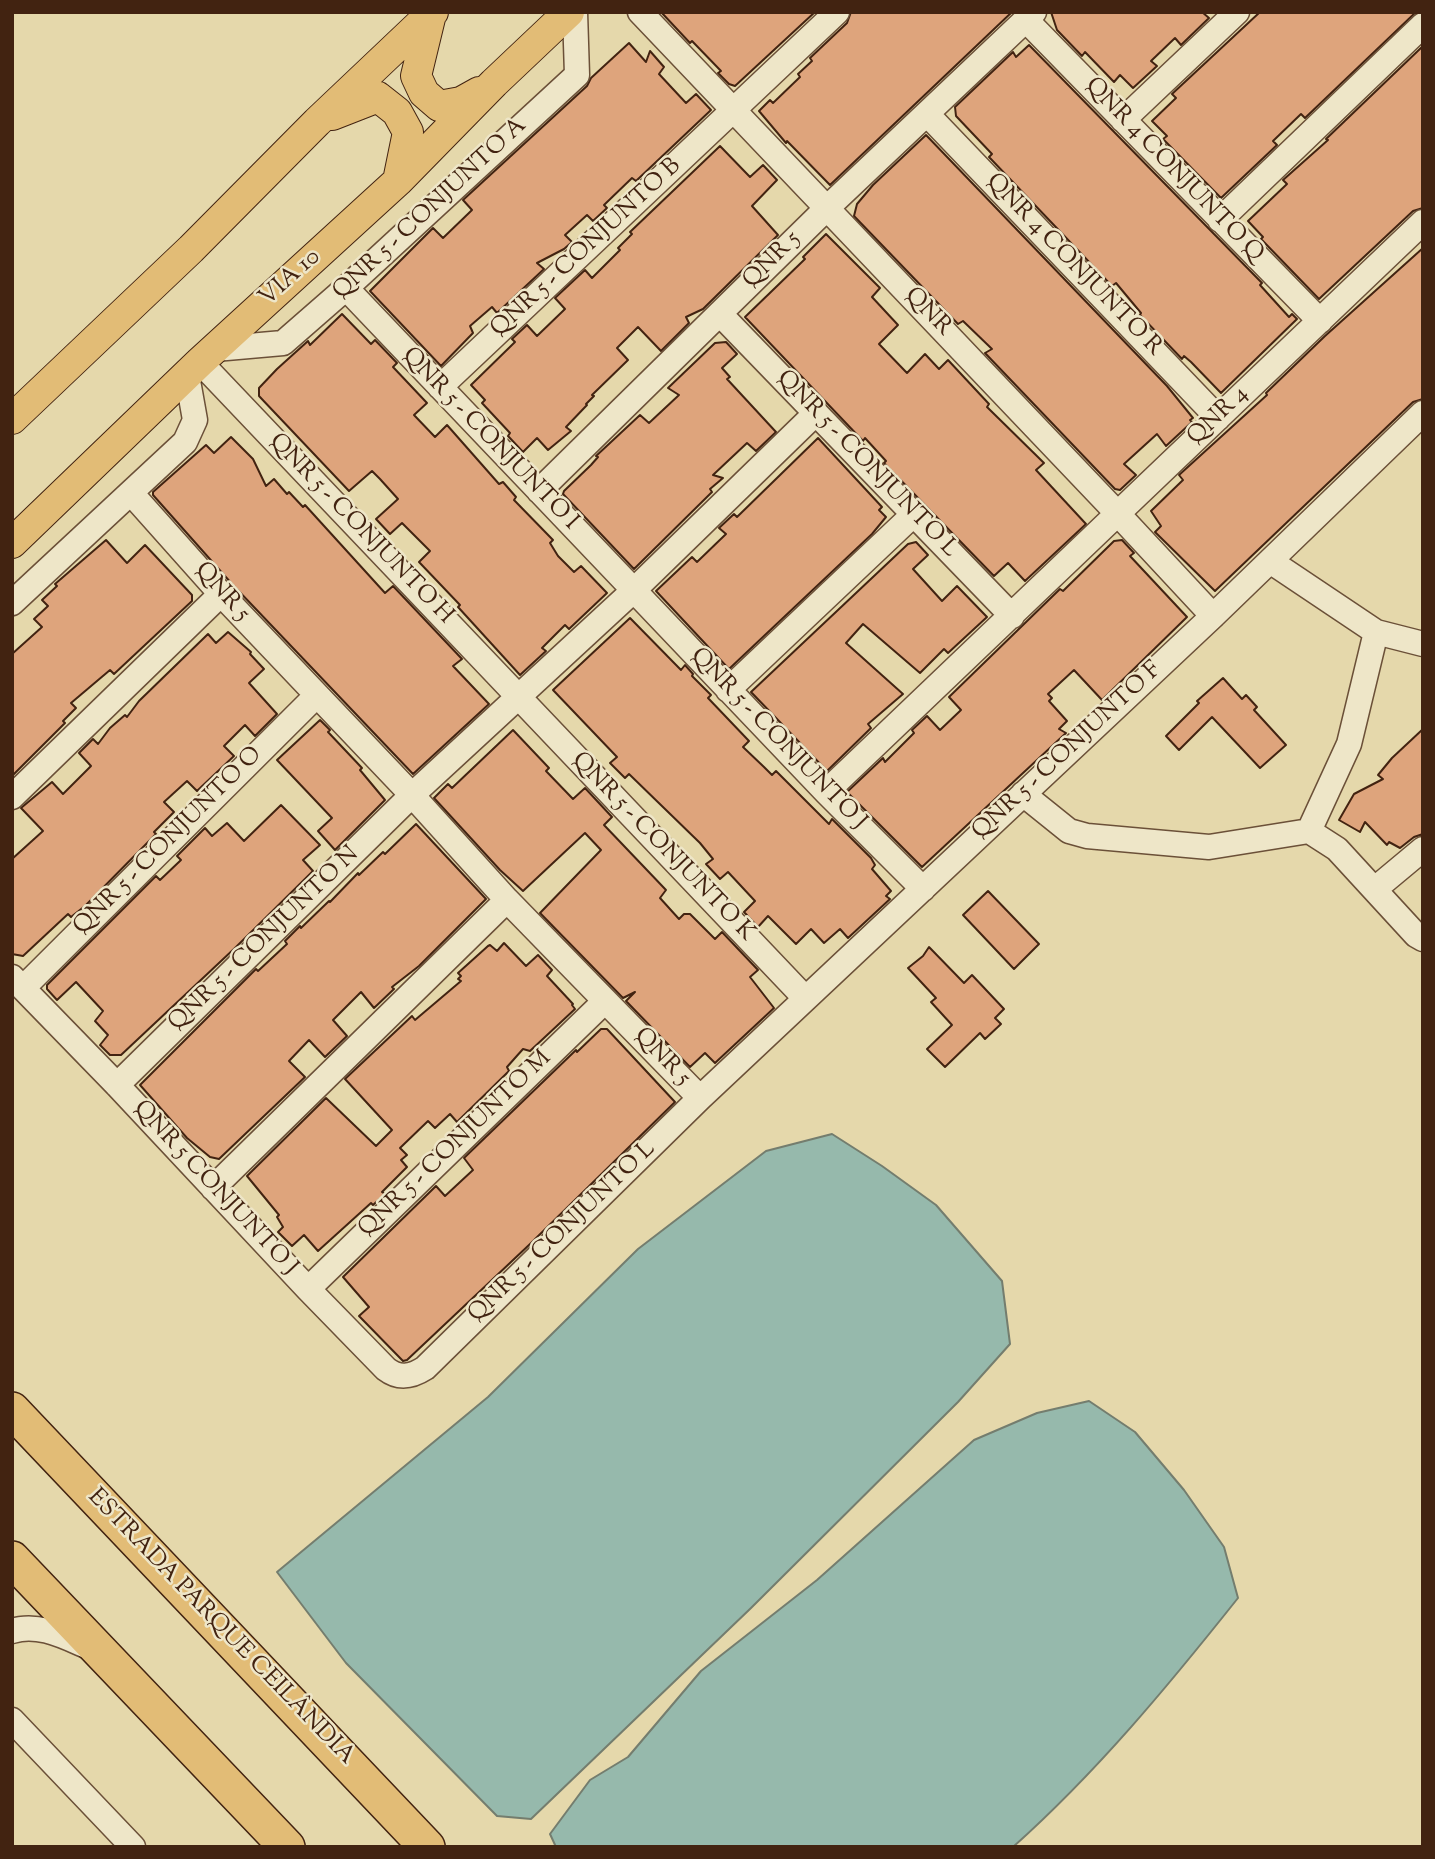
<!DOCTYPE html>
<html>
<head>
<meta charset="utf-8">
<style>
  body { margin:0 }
  #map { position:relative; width:1435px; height:1859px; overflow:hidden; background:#e5d8ab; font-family:"Sorts Mill Goudy",serif }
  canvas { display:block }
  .frame { position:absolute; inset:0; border:14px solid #422311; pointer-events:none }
</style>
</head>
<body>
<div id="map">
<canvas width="1435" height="1859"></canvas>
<div class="frame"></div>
</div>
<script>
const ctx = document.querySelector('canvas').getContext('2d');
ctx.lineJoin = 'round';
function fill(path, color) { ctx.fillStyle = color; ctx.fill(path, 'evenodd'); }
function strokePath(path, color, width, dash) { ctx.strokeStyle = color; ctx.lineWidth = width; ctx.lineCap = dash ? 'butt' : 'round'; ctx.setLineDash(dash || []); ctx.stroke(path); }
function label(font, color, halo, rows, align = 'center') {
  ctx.font = font + ' "Sorts Mill Goudy",serif'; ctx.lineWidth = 5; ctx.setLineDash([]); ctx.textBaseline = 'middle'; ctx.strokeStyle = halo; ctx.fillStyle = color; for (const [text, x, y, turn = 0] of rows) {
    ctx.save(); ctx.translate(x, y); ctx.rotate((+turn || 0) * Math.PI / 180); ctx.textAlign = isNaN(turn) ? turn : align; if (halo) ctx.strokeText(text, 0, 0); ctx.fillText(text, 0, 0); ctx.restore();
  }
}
const water = new Path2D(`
  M 832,1134 L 882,1166 L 936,1205 L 1002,1281 L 1010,1344 L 958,1402 L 751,1608 L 531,1819 L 497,1816 L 346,1663 L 277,1572 L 488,1397 L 638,1249 L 766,1151 Z
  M 1089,1401 L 1135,1432 L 1184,1490 L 1224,1547 L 1238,1598 C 1168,1686 1097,1772 1013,1847 L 556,1847 L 550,1834 L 590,1780 L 628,1757 L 701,1671 L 817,1580 L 974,1440 L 1037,1413 Z`);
fill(water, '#96b9ac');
strokePath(water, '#747d6e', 2);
const building = new Path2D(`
  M 661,12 L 815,12 L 735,86 L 729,84 L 718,73 L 721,71 L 692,41 L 690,43 Z
  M 851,12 L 1012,12 L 830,185 L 787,141 L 786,143 L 759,111 L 770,100 L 773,103 L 800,77 L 798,74 L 812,61 L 810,58 L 847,23 Z
  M 1051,12 L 1202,12 L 1209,18 L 1181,45 L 1175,38 L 1151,61 L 1157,66 L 1133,88 L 1120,75 L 1114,82 L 1085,52 L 1082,56 L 1057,30 Z
  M 1260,12 L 1416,12 L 1305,118 L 1301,114 L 1273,141 L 1277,145 L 1221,198 L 1163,139 L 1167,136 L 1152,121 L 1176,98 L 1172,94 Z
  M 629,43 L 646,62 L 650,51 L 664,67 L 659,74 L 686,103 L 696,94 L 711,110 L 636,181 L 632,178 L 604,205 L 607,208 L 593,221 L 587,215 L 565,235 L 572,242 L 564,249 L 537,263 L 544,269 L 497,313 L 492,307 L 470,326 L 473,333 L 441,366 L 370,291 L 433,228 L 443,238 L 472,210 L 463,200 L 587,86 L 591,78 Z
  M 1029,45 L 1262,283 L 1260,285 L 1289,317 L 1292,314 L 1297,319 L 1221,393 L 1191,362 L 1184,356 L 1182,359 L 1140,315 L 1141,313 L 1116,283 L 1112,286 L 989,157 L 992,154 L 956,116 L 955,107 L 1013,52 L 1016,57 Z
  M 1423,46 L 1423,208 L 1413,211 L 1319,299 L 1261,239 L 1263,237 L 1248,221 L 1287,184 L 1283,180 L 1328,140 L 1326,139 Z
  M 926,135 L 1167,386 L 1193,418 L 1190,420 L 1192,422 L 1166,446 L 1157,434 L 1124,464 L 1136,475 L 1120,490 L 1115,489 L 985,353 L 992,349 L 963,321 L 958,324 L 854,216 L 857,204 L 873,185 Z
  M 720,146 L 750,177 L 763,165 L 777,180 L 752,206 L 778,235 L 703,309 L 686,317 L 689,323 L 661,351 L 638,327 L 617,348 L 628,360 L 592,395 L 594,396 L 586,404 L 587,405 L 566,427 L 571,431 L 548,450 L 537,438 L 523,452 L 508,436 L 510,433 L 482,403 L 485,400 L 471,385 L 515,342 L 512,339 L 527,325 L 537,336 L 565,309 L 555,298 L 585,270 L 592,278 L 620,250 L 618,248 L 632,234 L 630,232 Z
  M 826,234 L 880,288 L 872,297 L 898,325 L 879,344 L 907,373 L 925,354 L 939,369 L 948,360 L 989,404 L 987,407 L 1044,463 L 1036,470 L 1086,524 L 1025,581 L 1008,563 L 994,576 L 884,463 L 886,461 L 865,438 L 863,441 L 745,317 L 805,259 L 803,257 Z
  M 1423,248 L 1423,399 L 1413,402 L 1215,591 L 1155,532 L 1161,526 L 1151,511 L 1183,480 L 1179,475 L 1267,395 L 1266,393 L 1325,336 Z
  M 342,314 L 371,344 L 375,340 L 397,363 L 393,367 L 427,403 L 414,415 L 435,437 L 447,425 L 499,484 L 503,482 L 516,497 L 514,500 L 553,540 L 550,543 L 558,556 L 574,572 L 581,566 L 607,593 L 569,629 L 565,625 L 542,648 L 546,651 L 520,675 L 458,607 L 460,605 L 419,562 L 430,551 L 402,523 L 390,534 L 376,519 L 398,499 L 380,479 L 372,471 L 349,491 L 259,396 L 259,388 L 277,369 L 308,341 L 310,345 Z
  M 726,342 L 737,354 L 722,368 L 730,377 L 727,379 L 776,432 L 756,451 L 747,443 L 713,475 L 723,478 L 710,489 L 712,492 L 634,569 L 563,494 L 564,491 L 591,465 L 598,457 L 596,456 L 640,415 L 649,423 L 679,395 L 668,388 L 715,343 Z
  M 231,437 L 253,459 L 266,486 L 274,479 L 287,494 L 289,492 L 303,507 L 305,505 L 385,593 L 393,586 L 462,659 L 453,666 L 489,704 L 413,774 L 232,584 L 153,495 L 153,492 L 206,445 L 214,453 Z
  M 818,438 L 882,507 L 879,510 L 886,517 L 872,534 L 729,669 L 656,591 L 692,557 L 697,562 L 726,534 L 719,528 L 734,514 L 737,517 Z
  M 106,540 L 127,563 L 145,545 L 192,595 L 192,601 L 114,674 L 110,670 L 71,703 L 76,708 L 63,721 L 65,723 L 12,776 L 12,654 L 42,627 L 34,619 L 48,606 L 42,600 L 57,586 L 55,584 Z
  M 1122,540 L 1134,553 L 1130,556 L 1187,617 L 1102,700 L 1074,670 L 1048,694 L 1052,698 L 1049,701 L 1067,721 L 1059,729 L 1066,733 L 922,867 L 847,792 L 883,758 L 885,762 L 914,733 L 912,730 L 927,716 L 940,730 L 961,710 L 949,697 L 1060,589 L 1063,591 L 1114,541 Z
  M 916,542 L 928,555 L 913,569 L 942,601 L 957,586 L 987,617 L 948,653 L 944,649 L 920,673 L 863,624 L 846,643 L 903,694 L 868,724 L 871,728 L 827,771 L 751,692 L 908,544 Z
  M 630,618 L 681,670 L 685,665 L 693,674 L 692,676 L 711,695 L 708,698 L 749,741 L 743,747 L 764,767 L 772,775 L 776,771 L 829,824 L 832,819 L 871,858 L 875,865 L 872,869 L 891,891 L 886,896 L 890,899 L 848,938 L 840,929 L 824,943 L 811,929 L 796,944 L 768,916 L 758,927 L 744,912 L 755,901 L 728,872 L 720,879 L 706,864 L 713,859 L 700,843 L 629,774 L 625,778 L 610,763 L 617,757 L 553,690 Z
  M 228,632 L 251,652 L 250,654 L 264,669 L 249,683 L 277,714 L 255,736 L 245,725 L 224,746 L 234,756 L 197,791 L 187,781 L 164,802 L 174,812 L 154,832 L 156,834 L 85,906 L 71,917 L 68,914 L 23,956 L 12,954 L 12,859 L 43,831 L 21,808 L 52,782 L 63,794 L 91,766 L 79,753 L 93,739 L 98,744 L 110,728 L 125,715 L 127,717 L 139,701 L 208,634 L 216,643 Z
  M 1223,678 L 1242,699 L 1246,695 L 1257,707 L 1254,710 L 1286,745 L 1260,768 L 1212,717 L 1179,750 L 1166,736 L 1199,703 L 1197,701 Z
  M 320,720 L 330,730 L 328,732 L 362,768 L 360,770 L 385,800 L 335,850 L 318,831 L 332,818 L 277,760 Z
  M 1423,729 L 1423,834 L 1414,837 L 1400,848 L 1389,842 L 1387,845 L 1365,822 L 1360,832 L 1339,820 L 1354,794 L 1383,779 L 1378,775 L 1392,758 Z
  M 513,730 L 549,768 L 546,771 L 573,799 L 585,788 L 612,817 L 604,825 L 666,890 L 660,898 L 679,919 L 684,914 L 690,914 L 715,939 L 722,932 L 758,970 L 750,977 L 774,1008 L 715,1063 L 705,1053 L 690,1067 L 626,1001 L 635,992 L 623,998 L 540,913 L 601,850 L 585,833 L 523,891 L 500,870 L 434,798 L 448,784 L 452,788 Z
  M 281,805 L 320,845 L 303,860 L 313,871 L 236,947 L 121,1055 L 110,1055 L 100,1045 L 108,1035 L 95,1021 L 103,1011 L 76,982 L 57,1000 L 47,989 L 47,985 L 156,876 L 160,880 L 181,860 L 177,856 L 205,828 L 212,836 L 227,823 L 244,841 Z
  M 416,824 L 486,899 L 419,966 L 392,987 L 394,989 L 374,1008 L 361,992 L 333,1020 L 347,1036 L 325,1057 L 309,1040 L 289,1061 L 305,1077 L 219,1159 L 210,1157 L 187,1138 L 140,1085 L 256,969 L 258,971 L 287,944 L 285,941 L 300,926 L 301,928 L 329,901 L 330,902 L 358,873 L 359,875 L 383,852 L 385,854 Z
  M 988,891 L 1039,944 L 1014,969 L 963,915 Z
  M 504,943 L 526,966 L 538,955 L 552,970 L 547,976 L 573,1004 L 572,1005 L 575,1009 L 530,1051 L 523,1049 L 507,1067 L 509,1071 L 457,1122 L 450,1114 L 435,1128 L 428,1121 L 400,1148 L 407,1155 L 401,1160 L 407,1167 L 382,1192 L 385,1194 L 373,1205 L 371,1203 L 318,1251 L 304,1235 L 292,1246 L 278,1232 L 283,1227 L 277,1217 L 279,1215 L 247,1176 L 326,1098 L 376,1146 L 392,1130 L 345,1079 L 412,1016 L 415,1020 L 461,981 L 458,979 L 461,976 L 458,973 L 488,946 L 490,945 L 497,951 Z
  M 929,947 L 964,983 L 972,975 L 1004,1009 L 995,1018 L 1001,1024 L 985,1039 L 980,1033 L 945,1067 L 927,1049 L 952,1025 L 931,1002 L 936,998 L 908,968 L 923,956 Z
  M 601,1029 L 607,1029 L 675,1102 L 529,1245 L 407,1360 L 403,1361 L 359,1316 L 369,1307 L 343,1277 L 436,1186 L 445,1196 L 473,1170 L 464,1158 L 576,1050 L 577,1052 Z`);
fill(building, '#dea47c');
strokePath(building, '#422311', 2);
const minor = new Path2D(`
  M 640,12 L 1118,514 L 1213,616
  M 1026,20 L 1320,321
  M 927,114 L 1218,418
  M 1123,120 L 1237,12
  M 1220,220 L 1423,25
  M 346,288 L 826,792 L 923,889
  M 720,314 L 1012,616
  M 215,349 L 283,343 L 346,288 L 577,75 L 575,12
  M 200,362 L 805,998
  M 440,387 L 837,12
  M 539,491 L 827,208 L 1034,12
  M 131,493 L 221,594 L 412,795 L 507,900 L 700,1098
  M 1270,561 L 1376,632 L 1423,644
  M 12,603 L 185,442 L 195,420 L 187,375
  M 728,690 L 913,515
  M 826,792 L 1423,222
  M 1023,794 L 1069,831 L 1087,836 L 1209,847 L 1309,831 L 1337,849 L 1416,935 L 1423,939
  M 12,797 L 221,594
  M 1309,831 L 1349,744 L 1376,632
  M 1375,889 L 1423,849
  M 12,977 L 117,1085 L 308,1289 L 386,1369 C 399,1379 411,1377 425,1368 L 700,1098 L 1213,616 L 1423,413
  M 23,988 L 316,696
  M 117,1085 L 412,795 L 633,591 L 816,413
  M 213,1188 L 507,900
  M 308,1289 L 605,1001
  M 12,1631 C 39,1622 67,1638 91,1648
  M 12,1720 L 133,1847`);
const major = new Path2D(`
  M 431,14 L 416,76 L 424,93 L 439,106 L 461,102 L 479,92
  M 332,115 L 378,97 L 397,112 L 408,132 L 398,181
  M 12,419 L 191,249 L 317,122 L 433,12
  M 12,543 L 200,362 L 398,181 L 494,83 L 569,12`);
const highway = new Path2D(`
  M 12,1410 L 427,1847
  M 12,1559 L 287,1847`);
strokePath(minor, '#6b5038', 27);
strokePath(major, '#422311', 32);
strokePath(highway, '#422311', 38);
strokePath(minor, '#eee6c8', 24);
strokePath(major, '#e2bc76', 30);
strokePath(highway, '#e2bc76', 35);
label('24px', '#422311', '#eee6c8', [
  ["QNR 4 CONJUNTO Q",1173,171,46],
  ["QNR 5 - CONJUNTO A",431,210,-43],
  ["QNR 5 - CONJUNTO B",587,249,-43],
  ["QNR 5",773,261,-45],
  ["QNR 4 CONJUNTO R",1073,266,46],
  ["VIA 10",291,279,-42],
  ["QNR",927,313,46],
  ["QNR 4",1219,417,-44],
  ["QNR 5 - CONJUNTO I",489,440,46],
  ["QNR 5 - CONJUNTO L",866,465,46],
  ["QNR 5 - CONJUNTO H",360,530,46],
  ["QNR 5",221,593,48],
  ["QNR 5 - CONJUNTO J",777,740,46],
  ["QNR 5 - CONJUNTO F",1068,752,-43],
  ["QNR 5 - CONJUNTO O",169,842,-45],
  ["QNR 5 - CONJUNTO K",662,848,46],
  ["QNR 5 - CONJUNTO N",265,940,-44],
  ["QNR 5",661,1058,46],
  ["QNR 5 - CONJUNTO M",456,1145,-44],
  ["QNR 5 CONJUNTO J",214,1189,47],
  ["QNR 5 - CONJUNTO L",563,1233,-44],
  ["ESTRADA PARQUE CEILÂNDIA",220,1628,46]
]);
</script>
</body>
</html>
